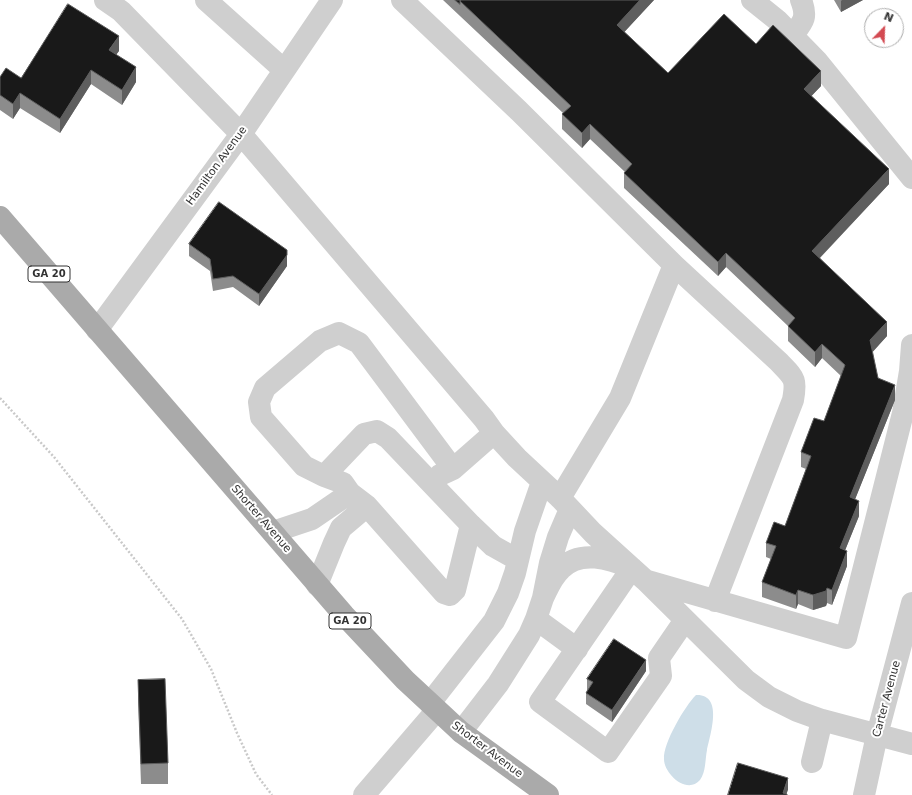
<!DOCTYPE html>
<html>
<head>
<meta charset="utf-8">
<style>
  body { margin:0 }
  #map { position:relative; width:912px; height:795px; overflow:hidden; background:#fff; font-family:"DejaVu Sans",sans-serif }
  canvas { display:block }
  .north { position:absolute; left:864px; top:8px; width:40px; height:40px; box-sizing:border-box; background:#fff; border:1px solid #adadad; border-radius:50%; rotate:23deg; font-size:11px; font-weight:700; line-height:16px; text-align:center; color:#323232 }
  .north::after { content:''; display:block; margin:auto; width:14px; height:18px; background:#d34a52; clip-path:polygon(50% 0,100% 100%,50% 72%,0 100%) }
</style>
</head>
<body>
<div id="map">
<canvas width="912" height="795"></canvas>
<div class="north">N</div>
</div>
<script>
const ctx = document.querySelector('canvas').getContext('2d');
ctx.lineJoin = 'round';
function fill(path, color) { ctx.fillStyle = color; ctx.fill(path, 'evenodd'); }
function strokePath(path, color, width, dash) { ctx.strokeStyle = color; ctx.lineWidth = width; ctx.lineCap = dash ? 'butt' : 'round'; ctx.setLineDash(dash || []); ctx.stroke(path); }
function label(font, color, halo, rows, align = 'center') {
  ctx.font = font + ' "DejaVu Sans",sans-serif'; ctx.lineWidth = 4; ctx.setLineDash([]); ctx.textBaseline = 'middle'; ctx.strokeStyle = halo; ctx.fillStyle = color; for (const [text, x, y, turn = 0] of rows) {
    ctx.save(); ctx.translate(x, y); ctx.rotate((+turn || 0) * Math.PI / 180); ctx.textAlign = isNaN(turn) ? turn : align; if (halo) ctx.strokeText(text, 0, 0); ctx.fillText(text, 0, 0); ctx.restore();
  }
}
fill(new Path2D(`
  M 696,695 C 724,694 710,735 707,750 C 705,760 706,772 700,780 C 687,795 664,774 664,759 C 663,743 685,706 696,695 Z`), '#cedee8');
strokePath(new Path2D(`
  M 0,398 L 54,457 L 182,619 L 211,669 L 237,733 L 256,774 L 272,795`), '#c9c9c9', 2.5, [2, 2]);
strokePath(new Path2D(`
  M 105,0 L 121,11 L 241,134 L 484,419 L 494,433 L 517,458 L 560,498 L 593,533 L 645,580 L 746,680 L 769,697 L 797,711 L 822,720 L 912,744
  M 206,0 L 284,70
  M 402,0 L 519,111 L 674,265 L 779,362 C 794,378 797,378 793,400 L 715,601
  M 752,0 L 777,20 L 817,61 L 912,178
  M 792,36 C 803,22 808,18 801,0
  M 97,330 L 241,134 L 332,0
  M 453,469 L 359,343 L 339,333 L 320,341 L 265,388 L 259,402 L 261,417 L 304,466 L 324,476 L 343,483 L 350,493 L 367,506 L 444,593 L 450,595 L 455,590 L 471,525
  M 440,475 L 453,469 L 494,433
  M 324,476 L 364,434 L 377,431 L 388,438 L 471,525 L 493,546 L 518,560
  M 560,498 L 620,398 L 674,265
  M 273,532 L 312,519 L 350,493
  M 648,581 L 846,638 L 903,413 L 910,371 L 912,345
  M 317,585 L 334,543 L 341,528 L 367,506
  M 543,598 C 548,588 552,577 561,569 C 580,549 610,559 632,568 L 540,702 L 608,752 L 661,676 L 659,658 L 685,620
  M 536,619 L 577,649
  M 430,703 L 494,621 L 508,593 L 515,573 L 525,531 L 542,482
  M 461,732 L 498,684 L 529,635 L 536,619 L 543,598 L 550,563 L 558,537 L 570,509
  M 812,762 L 822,720
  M 364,795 L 437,710
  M 864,795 L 877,735 L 912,603`), '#cfcfcf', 22);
strokePath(new Path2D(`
  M 0,217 L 344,615 L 405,680 L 461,732 L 548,795`), '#aaa', 22);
fill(new Path2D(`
  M 443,0 L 654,0 L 624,32 L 668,73 L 756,44 L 821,86 L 811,96 L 889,184 L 820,258 L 887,336 L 872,352 L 878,378 L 895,400 L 855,499 L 859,516 L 845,550 L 847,566 L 832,605 L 827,603 L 826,606 L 813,610 L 798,604 L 796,609 L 762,597 L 762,582 L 771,559 L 766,557 L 766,543 L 785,526 L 806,469 L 801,467 L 801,452 L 824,421 L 841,376 L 822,358 L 815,367 L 788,341 L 788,326 L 726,267 L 718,276 L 624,188 L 624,173 L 625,172 L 590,139 L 582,148 L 562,129 L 562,114 L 563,113 Z
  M 834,0 L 863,0 L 841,12 Z
  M 119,51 L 116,54 L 136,82 L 122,105 L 91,84 L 60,133 L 20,108 L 13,119 L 0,110 L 0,77 L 21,78 Z
  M 189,244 L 287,266 L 259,306 L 233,287 L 213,291 L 210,271 L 189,256 Z
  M 646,671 L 612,722 L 586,704 L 586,693 L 587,690 L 587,679 Z
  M 138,680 L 168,763 L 168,784 L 141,784 L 138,701 Z`), '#8c8c8c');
fill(new Path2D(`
  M 640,0 L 654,0 L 617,40 L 617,25 Z
  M 842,0 L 863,0 L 841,12 L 841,1 Z
  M 119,36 L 119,51 L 109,65 L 109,50 Z
  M 136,67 L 136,82 L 122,105 L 122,90 Z
  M 91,70 L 91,84 L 60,133 L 60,119 Z
  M 821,71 L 821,86 L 804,104 L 804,89 Z
  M 20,93 L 20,108 L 13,119 L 13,104 Z
  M 590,124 L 590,139 L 582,148 L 582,133 Z
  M 889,169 L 889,184 L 812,266 L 812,251 Z
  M 287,250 L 287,266 L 259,306 L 259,294 Z
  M 726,253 L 726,267 L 718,276 L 718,262 Z
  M 887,322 L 887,336 L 870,355 L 870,340 Z
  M 822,344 L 822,358 L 815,367 L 815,352 Z
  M 895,385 L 895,400 L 850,512 L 850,497 Z
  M 859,501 L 859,516 L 840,563 L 840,548 Z
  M 847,551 L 847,566 L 832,605 L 832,590 Z
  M 827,588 L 827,603 L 826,606 L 813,610 L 813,595 Z
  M 798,590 L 798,604 L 796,609 L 796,595 Z
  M 646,660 L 646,671 L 612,722 L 612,710 Z
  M 788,778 L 788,790 L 786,795 L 783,793 Z`), '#5e5e5e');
const building = new Path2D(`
  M 455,0 L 461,0 L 460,1 L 460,4 Z
  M 461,0 L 640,0 L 617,25 L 668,73 L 724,14 L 756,44 L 773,25 L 821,71 L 804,89 L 889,169 L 812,251 L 887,322 L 870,340 L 878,378 L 895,385 L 850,497 L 859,501 L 840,548 L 847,551 L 832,590 L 827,588 L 826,591 L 813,595 L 798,590 L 796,595 L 762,582 L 776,546 L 766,543 L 774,522 L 785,526 L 811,456 L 801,452 L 814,418 L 824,421 L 845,365 L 822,344 L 815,352 L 788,326 L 795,318 L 726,253 L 718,262 L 624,173 L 632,164 L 590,124 L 582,133 L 562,114 L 571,106 L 460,1 Z
  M 68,4 L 119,36 L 109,50 L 136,67 L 122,90 L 91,70 L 60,119 L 20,93 L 13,104 L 0,95 L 0,77 L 6,68 L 21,78 Z
  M 219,202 L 287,250 L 287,255 L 259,294 L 233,276 L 213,279 L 210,259 L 189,244 Z
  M 614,639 L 646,660 L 612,710 L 586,693 L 593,682 L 587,679 Z
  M 165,679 L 168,763 L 141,764 L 138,680 Z
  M 738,763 L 788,778 L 783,793 L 787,794 L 787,795 L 728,795 Z`);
fill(building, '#191919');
strokePath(building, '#5e5e5e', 1);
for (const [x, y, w] of [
  [49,274,42],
  [350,621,42]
]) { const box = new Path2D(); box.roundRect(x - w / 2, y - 8, w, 16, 3); ctx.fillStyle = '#fff'; ctx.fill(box); strokePath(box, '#323232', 1); }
label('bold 10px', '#323232', null, [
  ["GA 20",49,274],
  ["GA 20",350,621]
]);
label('11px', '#323232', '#fff', [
  ["Hamilton Avenue",217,166,-54],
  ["Shorter Avenue",261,519,49],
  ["Carter Avenue",887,699,-75],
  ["Shorter Avenue",487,750,37]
]);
</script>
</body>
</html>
